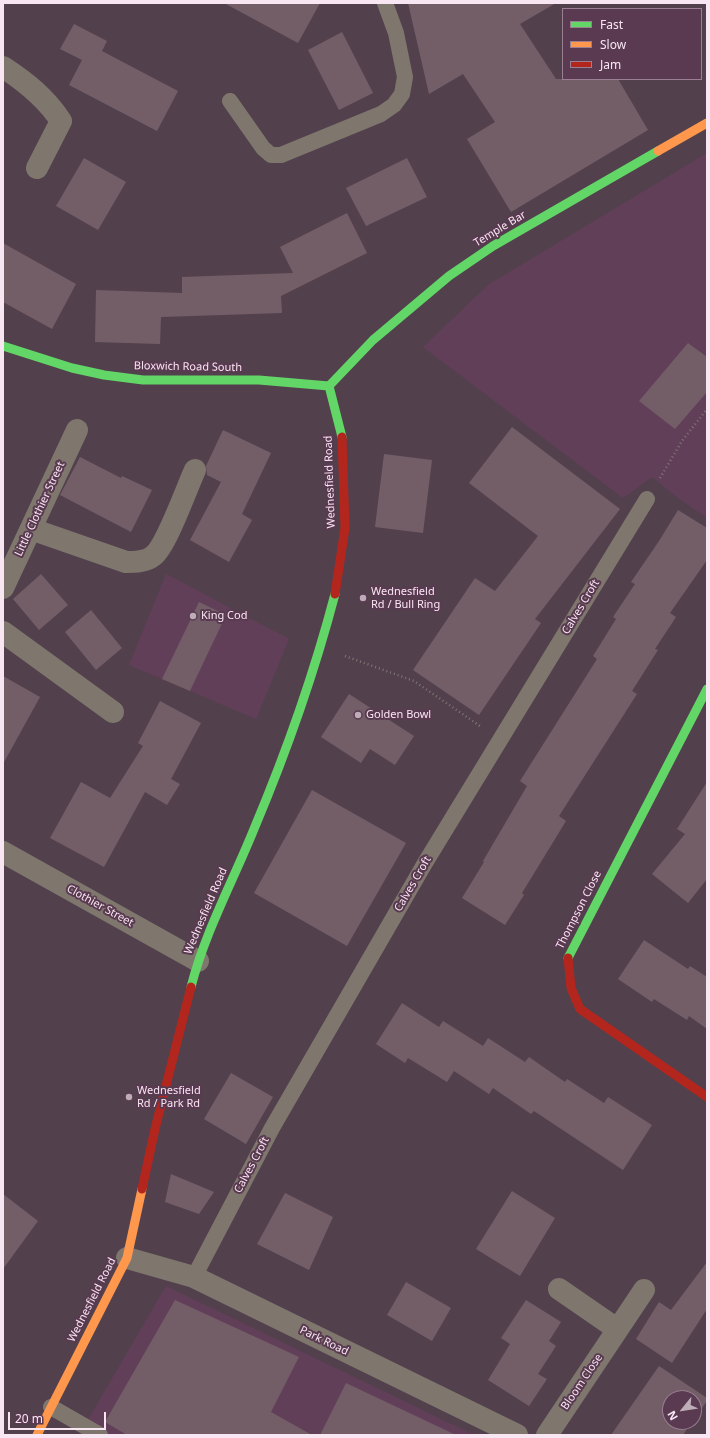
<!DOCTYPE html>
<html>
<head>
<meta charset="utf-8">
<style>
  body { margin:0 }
  #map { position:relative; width:710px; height:1438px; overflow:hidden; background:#52414d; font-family:"Noto Sans",sans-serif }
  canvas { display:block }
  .frame { position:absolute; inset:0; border:4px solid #f9e6f3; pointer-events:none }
  .legend { position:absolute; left:562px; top:8px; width:140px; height:72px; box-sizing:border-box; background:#593a50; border:1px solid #997f91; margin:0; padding:5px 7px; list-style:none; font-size:12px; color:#f9e6f3 }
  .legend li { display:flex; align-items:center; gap:8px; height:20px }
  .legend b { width:20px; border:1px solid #997f91 }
  .north { position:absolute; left:662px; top:1390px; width:40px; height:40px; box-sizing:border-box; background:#593a50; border:1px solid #997f91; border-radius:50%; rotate:240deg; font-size:11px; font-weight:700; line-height:16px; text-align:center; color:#f9e6f3 }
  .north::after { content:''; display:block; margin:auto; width:14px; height:18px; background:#bfacb9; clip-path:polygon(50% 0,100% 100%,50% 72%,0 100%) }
  .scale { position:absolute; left:8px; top:1412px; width:98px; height:18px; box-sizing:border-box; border:2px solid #f9e6f3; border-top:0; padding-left:5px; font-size:12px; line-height:14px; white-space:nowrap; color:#f9e6f3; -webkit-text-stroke:3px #593a50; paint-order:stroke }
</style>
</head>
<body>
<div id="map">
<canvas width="710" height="1438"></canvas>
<div class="frame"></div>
<ul class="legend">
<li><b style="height:5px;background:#63d668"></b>Fast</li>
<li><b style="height:5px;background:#ff974d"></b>Slow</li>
<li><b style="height:5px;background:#b3261e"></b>Jam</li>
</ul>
<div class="north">N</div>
<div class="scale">20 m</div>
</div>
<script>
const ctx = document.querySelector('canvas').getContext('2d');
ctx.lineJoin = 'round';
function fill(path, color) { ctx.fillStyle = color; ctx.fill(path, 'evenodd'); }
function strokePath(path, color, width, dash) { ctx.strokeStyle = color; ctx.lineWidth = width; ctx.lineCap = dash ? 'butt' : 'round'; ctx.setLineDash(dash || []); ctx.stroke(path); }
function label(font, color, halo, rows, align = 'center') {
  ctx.font = font + ' "Noto Sans",sans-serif'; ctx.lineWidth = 4; ctx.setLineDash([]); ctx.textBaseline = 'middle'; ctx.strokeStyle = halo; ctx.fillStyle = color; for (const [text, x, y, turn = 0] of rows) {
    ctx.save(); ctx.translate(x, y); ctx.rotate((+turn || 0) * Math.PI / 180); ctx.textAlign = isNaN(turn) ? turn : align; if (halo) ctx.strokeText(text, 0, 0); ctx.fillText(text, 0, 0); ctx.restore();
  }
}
fill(new Path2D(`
  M 707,153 L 707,518 L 674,495 L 652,477 L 623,498 L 423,347 L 488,285 Z
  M 166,574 L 289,639 L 256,719 L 129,665 Z
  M 166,1286 L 474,1435 L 79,1435 Z`), '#623f59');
fill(new Path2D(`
  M 224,3 L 320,3 L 298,43 Z
  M 408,3 L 556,3 L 520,24 L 556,79 L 618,79 L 648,130 L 511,212 L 467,139 L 495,122 L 463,74 L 429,94 Z
  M 74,24 L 107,41 L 102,51 L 178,91 L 157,131 L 69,85 L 82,60 L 60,49 Z
  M 342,32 L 373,93 L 339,110 L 308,50 Z
  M 84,158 L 126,182 L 98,230 L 56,206 Z
  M 407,158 L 427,197 L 366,226 L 346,188 Z
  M 347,213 L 367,253 L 281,296 L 282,313 L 161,317 L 160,344 L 95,342 L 96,290 L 182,293 L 182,277 L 293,273 L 280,247 Z
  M 3,243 L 76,284 L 52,329 L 3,302 Z
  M 688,343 L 707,357 L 707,392 L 675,429 L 639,401 Z
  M 512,427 L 620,509 L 535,619 L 541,623 L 479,715 L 413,670 L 475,578 L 495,591 L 538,536 L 469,483 Z
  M 223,430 L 271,453 L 242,514 L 252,520 L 229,562 L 190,540 L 221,482 L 207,475 L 206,466 Z
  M 384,454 L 432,460 L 423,533 L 375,527 Z
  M 80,457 L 121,478 L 122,476 L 152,490 L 131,532 L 60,495 Z
  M 678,510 L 707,528 L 707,560 L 670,613 L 676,617 L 655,649 L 658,650 L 632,691 L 637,694 L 559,816 L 566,821 L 522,893 L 524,895 L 505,925 L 462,898 L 484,862 L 483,861 L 527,786 L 520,781 L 597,659 L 593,656 L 616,619 L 613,617 L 635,584 L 631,582 L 659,541 Z
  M 41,574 L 68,605 L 39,630 L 13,599 Z
  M 199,602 L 226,615 L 190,691 L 162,679 Z
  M 91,610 L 122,648 L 96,670 L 65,632 Z
  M 3,676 L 40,697 L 3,764 Z
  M 349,694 L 414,736 L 395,765 L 370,749 L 361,763 L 321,737 Z
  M 160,701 L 201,723 L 171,779 L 180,784 L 167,805 L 145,792 L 104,867 L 50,838 L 81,782 L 110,798 L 143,746 L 138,743 Z
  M 707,782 L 707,879 L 688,903 L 652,874 L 685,834 L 677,829 Z
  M 312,790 L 406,843 L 347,946 L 254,893 Z
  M 644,940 L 688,969 L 690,966 L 707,977 L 707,1029 L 689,1016 L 687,1020 L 654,999 L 652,1002 L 618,979 Z
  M 402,1003 L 439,1027 L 443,1021 L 483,1046 L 488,1038 L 525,1062 L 529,1057 L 565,1082 L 567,1079 L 604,1103 L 608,1097 L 652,1125 L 623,1170 L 534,1111 L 531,1114 L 493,1088 L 489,1094 L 454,1071 L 447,1082 L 408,1058 L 405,1063 L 376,1044 Z
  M 231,1073 L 273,1097 L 246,1144 L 204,1119 Z
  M 171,1174 L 214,1192 L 199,1214 L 165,1202 Z
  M 512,1191 L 555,1218 L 520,1276 L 476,1249 Z
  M 285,1193 L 333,1217 L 309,1270 L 257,1244 Z
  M 3,1194 L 38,1221 L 3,1269 Z
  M 707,1262 L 707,1309 L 672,1363 L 636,1339 L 659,1302 L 671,1310 Z
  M 406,1282 L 451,1308 L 432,1341 L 387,1315 Z
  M 175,1300 L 299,1357 L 271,1412 L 312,1435 L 127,1435 L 105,1422 Z
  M 526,1300 L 561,1322 L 549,1341 L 556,1346 L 538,1374 L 547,1379 L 529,1406 L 488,1380 L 510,1344 L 501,1338 Z
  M 659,1366 L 707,1398 L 707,1401 L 694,1419 L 694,1398 L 670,1398 L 670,1422 L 692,1422 L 683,1435 L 611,1435 Z
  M 346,1383 L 456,1435 L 320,1435 Z`), '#735e68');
strokePath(new Path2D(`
  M 660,478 L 682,441 L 707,409
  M 345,656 L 414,681 L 480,726`), '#7e7773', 2.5, [1, 3]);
strokePath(new Path2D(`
  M 230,101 L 263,148 L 271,155 L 281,155 L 381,114 L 394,105 L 402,94 L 405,77 L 396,33 L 385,3
  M 194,1277 L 272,1128 L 425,863 L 647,499
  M 51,1407 L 100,1435`), '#7f776d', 16);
strokePath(new Path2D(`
  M 3,67 C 26,82 46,98 61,121 L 37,168
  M 31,529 L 126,562 C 135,562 146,562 153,556 C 166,547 187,487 195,470
  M 3,588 L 77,430
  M 3,632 L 113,712
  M 3,852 L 198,961
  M 127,1258 L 194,1277 L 517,1435
  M 559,1289 L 617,1329
  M 547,1435 L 644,1290`), '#7f776d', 22);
strokePath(new Path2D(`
  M 3,346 L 72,368 L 104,375 L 143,380 L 259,380 L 329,386
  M 329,386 L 373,340 L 449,276 L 493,246 L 658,151
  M 329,386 L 342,437
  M 568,958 L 707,689
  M 191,987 C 205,932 233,881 254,829 C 286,753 314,674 335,594`), '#63d668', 9);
strokePath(new Path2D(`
  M 658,151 L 707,123
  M 37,1435 L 127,1258 L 142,1189`), '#ff974d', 9);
strokePath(new Path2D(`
  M 335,594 L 345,528 L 342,437
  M 568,958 L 571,988 L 580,1009 L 707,1097
  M 142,1189 L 155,1129 L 191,987`), '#b3261e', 9);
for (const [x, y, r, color] of [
  [363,598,4,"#bfacb9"],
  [193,616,4,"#bfacb9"],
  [358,715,4,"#bfacb9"],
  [129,1097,4,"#bfacb9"]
]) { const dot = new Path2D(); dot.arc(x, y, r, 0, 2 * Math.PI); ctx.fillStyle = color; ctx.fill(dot); strokePath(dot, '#593a50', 1.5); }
label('11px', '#f9e6f3', '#593a50', [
  ["Temple Bar",500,229,-31],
  ["Bloxwich Road South",188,367,1],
  ["Wednesfield Road",330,482,-92],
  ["Little Clothier Street",40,509,-65],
  ["Calves Croft",581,607,-59],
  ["Calves Croft",413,884,-60],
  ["Clothier Street",100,906,29],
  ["Thompson Close",579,910,-63],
  ["Wednesfield Road",206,911,-67],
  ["Calves Croft",252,1165,-62],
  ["Wednesfield Road",92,1300,-63],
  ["Park Road",324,1341,26],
  ["Bloom Close",582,1382,-56]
]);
label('11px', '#f9e6f3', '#593a50', [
  ["Wednesfield",371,592],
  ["Rd / Bull Ring",371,605],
  ["King Cod",201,616],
  ["Golden Bowl",366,715],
  ["Wednesfield",137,1091],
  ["Rd / Park Rd",137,1104]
], 'left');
</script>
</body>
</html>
